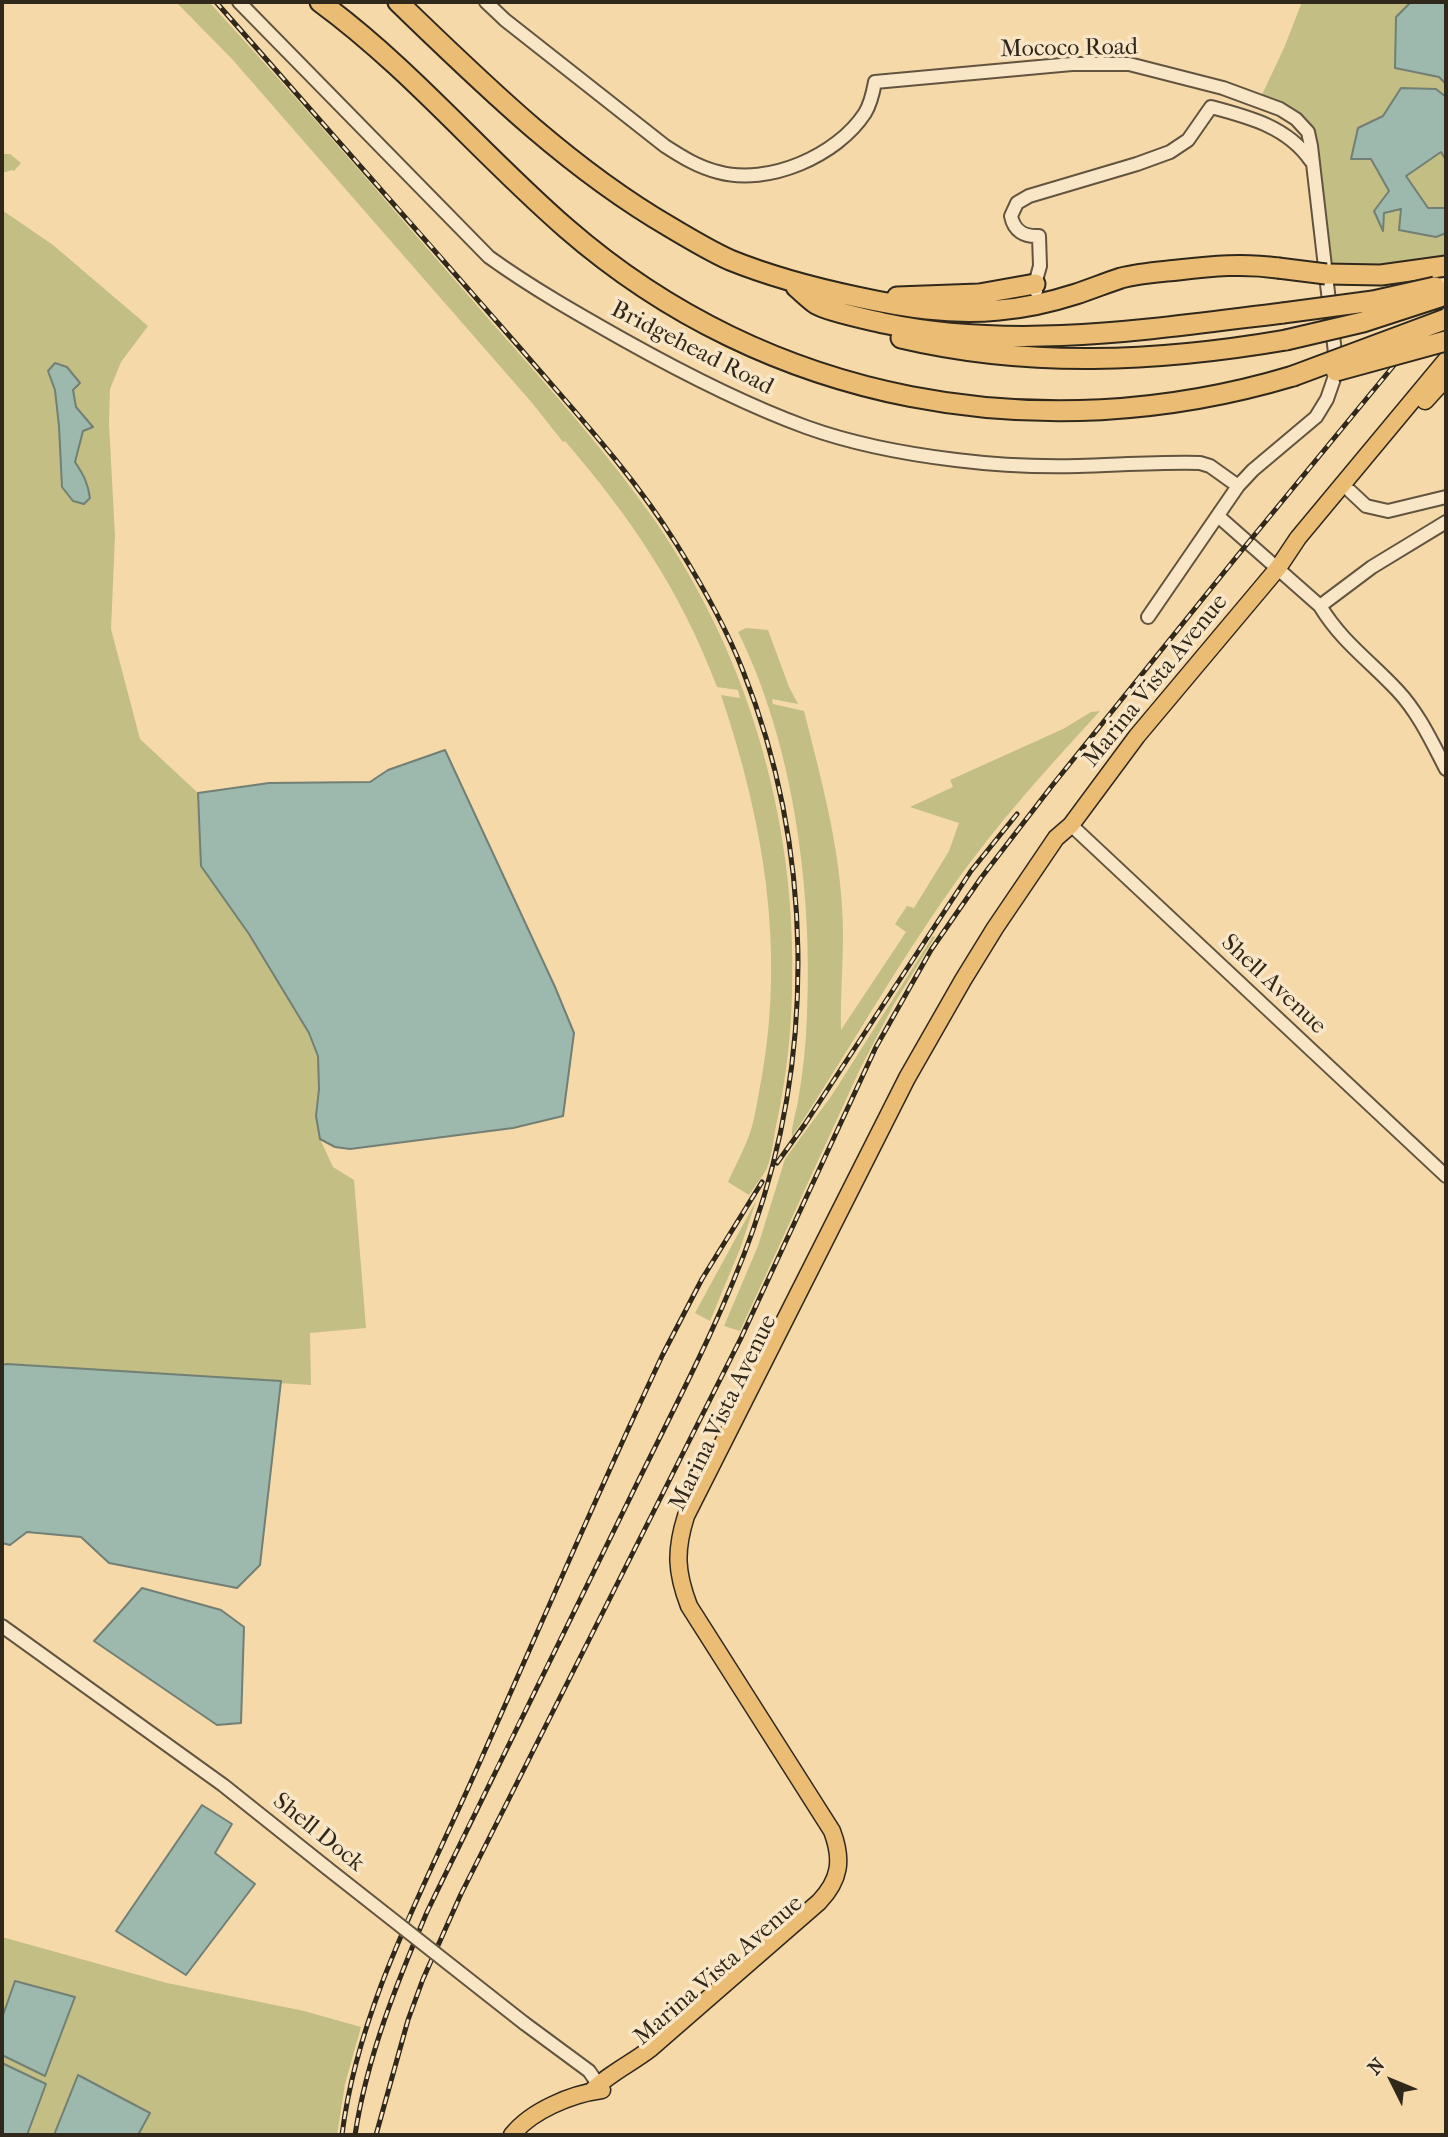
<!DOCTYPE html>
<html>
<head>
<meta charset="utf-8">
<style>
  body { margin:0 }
  #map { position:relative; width:1448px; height:2137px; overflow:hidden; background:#f5d9a9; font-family:"IM FELL French Canon",serif }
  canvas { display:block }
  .frame { position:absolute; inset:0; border:4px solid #31281c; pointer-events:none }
  .north { position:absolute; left:1357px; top:2046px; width:70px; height:70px; -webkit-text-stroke:5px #f8e6c7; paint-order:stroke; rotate:313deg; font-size:19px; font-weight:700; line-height:28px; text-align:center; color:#31281c }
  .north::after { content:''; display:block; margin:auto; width:24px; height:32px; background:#31281c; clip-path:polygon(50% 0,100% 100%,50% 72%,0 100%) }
</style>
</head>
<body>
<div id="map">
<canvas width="1448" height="2137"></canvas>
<div class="frame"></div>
<div class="north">N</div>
</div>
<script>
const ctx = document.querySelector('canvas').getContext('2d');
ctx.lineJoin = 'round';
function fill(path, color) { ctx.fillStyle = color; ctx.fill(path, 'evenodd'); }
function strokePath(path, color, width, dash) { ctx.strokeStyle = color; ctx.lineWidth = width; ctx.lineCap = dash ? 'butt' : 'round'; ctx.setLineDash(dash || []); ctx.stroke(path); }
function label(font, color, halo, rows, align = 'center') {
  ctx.font = font + ' "IM FELL French Canon",serif'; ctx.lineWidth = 7; ctx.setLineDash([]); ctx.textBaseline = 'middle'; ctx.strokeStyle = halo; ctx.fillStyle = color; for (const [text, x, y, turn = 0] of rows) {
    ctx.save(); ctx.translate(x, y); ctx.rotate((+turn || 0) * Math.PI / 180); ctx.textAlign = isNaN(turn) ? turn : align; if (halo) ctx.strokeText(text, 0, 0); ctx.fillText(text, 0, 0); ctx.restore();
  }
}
fill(new Path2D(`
  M 176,2 L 209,2 C 299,100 386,201 473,301 C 530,367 589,430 640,500 C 745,641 798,817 792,993 C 791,1039 785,1086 775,1131 C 773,1144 771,1161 765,1172 C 760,1180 754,1187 749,1195 L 728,1182 C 735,1166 744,1150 750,1133 C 756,1115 758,1095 762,1076 C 785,946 763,819 721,695 L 740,698 L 738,690 L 717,687 C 681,591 631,518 565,441 L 563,442 L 533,404 L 232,59 Z
  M 1302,2 L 1446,2 L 1446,266 L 1326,274 L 1308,132 L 1259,101 L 1284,48 Z
  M 2,154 L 10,154 L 21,163 L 14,171 L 12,170 L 2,173 Z
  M 2,210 L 53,245 L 148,326 L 121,362 L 110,389 L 109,424 L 115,536 L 111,629 L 140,739 L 198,793 L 201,866 L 249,934 L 309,1033 L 318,1056 L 319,1089 L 316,1116 L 320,1139 L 333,1167 L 354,1180 L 366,1328 L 310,1333 L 311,1385 L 2,1366 Z
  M 746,628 L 768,630 L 789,687 L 798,704 L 772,699 L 773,704 L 804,711 C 820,775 838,839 842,906 C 845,947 840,989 841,1030 L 906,932 L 895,924 L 907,906 L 914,908 L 949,851 L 959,823 L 910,807 L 953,787 L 950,780 L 1063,729 L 1091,712 L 1100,711 C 1056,759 1011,808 972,860 C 906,948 853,1045 792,1137 C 791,1127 796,1113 798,1101 C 803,1073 806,1044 807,1016 C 813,893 794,744 738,632 Z
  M 933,936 L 935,937 L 894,1004 L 860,1069 L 740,1331 L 724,1326 L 758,1246 L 785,1159 L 832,1095 Z
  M 756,1201 L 740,1249 L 710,1321 L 695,1313 Z
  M 2,1937 L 167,1983 L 304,2011 L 361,2027 L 345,2084 L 337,2135 L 2,2135 Z`), '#c2be84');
const water = new Path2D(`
  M 1411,2 L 1446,2 L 1446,84 L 1439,77 L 1395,68 L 1396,17 Z
  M 1401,88 L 1436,89 L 1446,97 L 1446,160 L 1441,152 L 1406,176 L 1428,208 L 1446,208 L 1446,233 L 1436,237 L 1399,230 L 1401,209 L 1384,213 L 1383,231 L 1374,211 L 1389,191 L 1371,159 L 1351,159 L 1358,128 L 1383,116 Z
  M 55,363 L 67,367 L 80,383 L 73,390 L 76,407 L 93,427 L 83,431 L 75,462 C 83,474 88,483 90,498 L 84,504 L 73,501 L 62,487 L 59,426 L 55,390 L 48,371 Z
  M 445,750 L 555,987 L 574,1033 L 563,1116 L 513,1128 L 350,1149 L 335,1147 L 320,1139 L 316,1116 L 319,1089 L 318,1056 L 309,1033 L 249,934 L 201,866 L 198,793 L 269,783 L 370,782 L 388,770 Z
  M 7,1364 L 281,1381 L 260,1565 L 237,1588 L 109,1563 L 81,1537 L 27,1532 L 10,1545 L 2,1543 L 2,1365 Z
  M 142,1588 L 221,1610 L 244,1627 L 241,1723 L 217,1725 L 94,1641 Z
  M 202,1805 L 232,1824 L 215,1853 L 255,1884 L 186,1975 L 116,1931 Z
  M 15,1981 L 75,1997 L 45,2076 L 2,2055 L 2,2018 Z
  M 2,2063 L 46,2084 L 27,2135 L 2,2135 Z
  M 78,2075 L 150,2113 L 138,2135 L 54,2135 Z`);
fill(water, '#9db9ae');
strokePath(water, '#727f74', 2);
const minor = new Path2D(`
  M 239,2 L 489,257 C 532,288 578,314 624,340 C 683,373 743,404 806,427 C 853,444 906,454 956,460 C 996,465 1037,467 1078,466 C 1118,465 1159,462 1200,463 L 1210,466 L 1238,486
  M 486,2 L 505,20 L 665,146 C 682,157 698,167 718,172 C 768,186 837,156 865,113 C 871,103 873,93 875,82 L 1072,64 L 1129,64 L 1223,88 L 1280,109 L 1296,119 L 1308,132 L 1311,146 L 1337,370 L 1327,399 L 1316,417 L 1253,470 L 1238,486 L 1148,617
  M 1036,291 L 1035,284 L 1040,266 L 1039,236 C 1024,237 1014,231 1011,216 L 1017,203 L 1029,196 L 1137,164 L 1170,152 L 1188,140 L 1211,107 C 1249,117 1288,127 1311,161
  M 1350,491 L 1366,506 L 1388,511 L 1446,497
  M 1218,516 L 1320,606 C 1342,642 1369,660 1397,690 C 1418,712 1432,742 1446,769
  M 1320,606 L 1372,567 L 1446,522
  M 1071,825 L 1446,1176
  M 2,1626 L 223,1785 L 327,1868
  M 524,2023 L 589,2071 L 598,2084`);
const major = new Path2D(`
  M 1425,401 L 1446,378
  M 591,2092 C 605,2076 632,2063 650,2049 L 819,1902 C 840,1880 843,1860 832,1831 L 689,1606 C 676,1572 675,1551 686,1516 L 907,1078 L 963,980 L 995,928 L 1056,838 L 1071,825 L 1137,736 L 1278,568 L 1298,538 L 1446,360
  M 512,2135 C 531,2111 571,2094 602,2090`);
const highway = new Path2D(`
  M 320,2 C 410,68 482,155 566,228 C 768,404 1040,452 1293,376
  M 398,2 C 483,84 567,167 670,227 C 690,239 710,251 730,260 C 772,277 814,288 857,297 C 903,307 951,315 999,310 C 1025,308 1051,302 1076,294 C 1091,289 1106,283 1121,278 C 1140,273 1159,272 1178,270 C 1212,266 1244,263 1278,268
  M 1326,274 L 1381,275 L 1446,266
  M 796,287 C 802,292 809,299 816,304 C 830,312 867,319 883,323 C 1016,351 1150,329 1283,313
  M 897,297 L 979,294 L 1035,284
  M 901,338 C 1028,368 1158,362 1286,340`);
strokePath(minor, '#62543f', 16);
strokePath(major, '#31281c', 19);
strokePath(highway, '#31281c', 23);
strokePath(minor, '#f8e6c7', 12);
strokePath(major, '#eabc74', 16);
strokePath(highway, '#eabc74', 19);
const rail = new Path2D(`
  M 216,2 C 317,117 419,232 520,348 C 575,412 632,473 677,545 C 702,585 726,627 743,671 C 813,847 816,1051 753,1230 C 719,1326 669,1417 625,1508 C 559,1643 492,1777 427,1912 C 396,1985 367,2057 355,2135
  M 777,1163 L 805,1124 L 971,871 L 1017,814
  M 342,2135 C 357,2013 420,1895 470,1784 C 534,1641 596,1496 663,1354 L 702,1279 L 762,1182
  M 376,2135 L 408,2020 L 423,1979 L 461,1894 L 741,1338 L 876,1047 L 931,950 L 981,878 L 1051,787 L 1238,555 L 1446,302`);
strokePath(rail, '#31281c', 5);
strokePath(rail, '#f8e6c7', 2.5, [8]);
const minorBridge = new Path2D(`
  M 327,1868 L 524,2023`);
const highwayBridge = new Path2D(`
  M 1278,268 L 1326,274
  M 1283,313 L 1373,301 L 1435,287
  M 1286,340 L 1363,322 L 1446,295
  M 1336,371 L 1446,341
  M 1293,376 L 1446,319`);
strokePath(minorBridge, '#62543f', 16, []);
strokePath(highwayBridge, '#31281c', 23, []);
strokePath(minorBridge, '#f8e6c7', 12);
strokePath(highwayBridge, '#eabc74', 19);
label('24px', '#31281c', '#f8e6c7', [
  ["Mococo Road",1069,49,-1],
  ["Bridgehead Road",692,349,27],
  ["Marina Vista Avenue",1156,681,-51],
  ["Shell Avenue",1273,985,43],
  ["Marina Vista Avenue",724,1413,-64],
  ["Shell Dock",318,1833,39],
  ["Marina Vista Avenue",719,1971,-41]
]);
</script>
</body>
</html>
